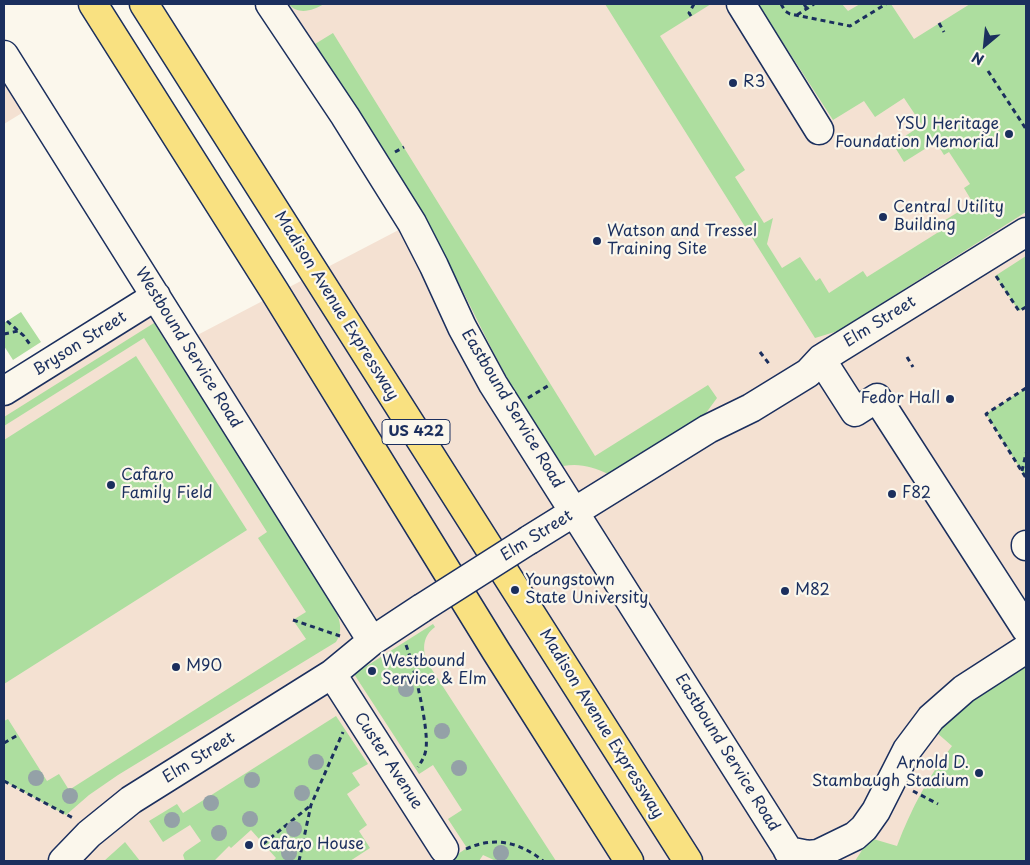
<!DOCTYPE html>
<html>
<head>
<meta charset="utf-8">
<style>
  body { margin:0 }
  #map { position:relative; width:1030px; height:865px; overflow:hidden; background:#fbf7ec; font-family:"Playpen Sans",sans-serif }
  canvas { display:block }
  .frame { position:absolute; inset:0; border:5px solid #1b2f5e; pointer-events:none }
  .north { position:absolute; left:960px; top:20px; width:50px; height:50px; -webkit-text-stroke:4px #fbf7ec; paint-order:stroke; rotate:208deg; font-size:14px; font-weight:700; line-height:20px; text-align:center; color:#1b2f5e }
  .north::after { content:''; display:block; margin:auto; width:18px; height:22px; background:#1b2f5e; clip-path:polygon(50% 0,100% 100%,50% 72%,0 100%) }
</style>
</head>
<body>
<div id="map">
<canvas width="1030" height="865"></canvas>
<div class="frame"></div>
<div class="north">N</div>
</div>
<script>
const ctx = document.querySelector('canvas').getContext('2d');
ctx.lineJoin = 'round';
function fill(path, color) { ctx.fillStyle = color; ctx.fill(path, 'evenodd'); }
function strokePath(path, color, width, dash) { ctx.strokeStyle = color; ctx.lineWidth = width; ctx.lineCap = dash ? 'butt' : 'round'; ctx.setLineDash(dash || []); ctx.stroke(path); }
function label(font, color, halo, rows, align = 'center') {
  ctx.font = font + ' "Playpen Sans",sans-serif'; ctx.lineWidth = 4.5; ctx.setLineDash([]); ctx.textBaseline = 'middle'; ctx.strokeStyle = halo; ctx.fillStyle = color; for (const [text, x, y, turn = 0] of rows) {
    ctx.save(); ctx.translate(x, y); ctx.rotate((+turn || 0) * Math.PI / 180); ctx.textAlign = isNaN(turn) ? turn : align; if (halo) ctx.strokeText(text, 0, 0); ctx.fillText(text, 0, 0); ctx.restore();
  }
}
fill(new Path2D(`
  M 270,4 L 1026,4 L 1026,861 L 4,861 L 4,391 L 156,296 L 184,342 L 412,223 Z
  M 4,55 L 35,105 L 4,124 Z`), '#f4e1d2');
fill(new Path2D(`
  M 289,4 L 324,4 C 314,10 298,16 289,4 Z
  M 605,4 L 711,4 L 660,36 L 745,170 L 735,177 L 764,223 L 773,218 L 767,244 L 782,268 L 800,257 L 816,281 L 820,278 L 829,293 L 863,271 L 867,277 L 945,228 L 942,222 L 973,203 L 964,188 L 970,184 L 949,152 L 944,155 L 936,142 L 904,162 L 893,144 L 922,125 L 904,98 L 875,117 L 864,101 L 833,120 L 758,4 L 842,4 L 848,11 L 860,4 L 891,4 L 914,39 L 970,4 L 1026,4 L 1026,212 L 838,331 L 815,338 Z
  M 333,33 L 595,456 L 708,385 L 717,398 L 706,413 L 608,474 C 593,467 580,463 563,466 C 542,434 520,403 503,370 C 478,324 457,276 431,231 C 395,167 355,106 315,44 Z
  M 1026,256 L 1026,307 L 1019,311 L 995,276 Z
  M 21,312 L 41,342 L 13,360 L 4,346 L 4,323 Z
  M 154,323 L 330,597 C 336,612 346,627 336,642 L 118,775 L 89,795 L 66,815 L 4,781 L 4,721 L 8,719 L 47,781 L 59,774 L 69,790 L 306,639 L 293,620 L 306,612 L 258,538 L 267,532 L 144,338 L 4,426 L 4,417 Z
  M 136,356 L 247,530 L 4,684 L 4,440 Z
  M 1026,388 L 1026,478 L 986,414 Z
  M 433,624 L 435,627 C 423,636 422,648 427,662 L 556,861 L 496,861 L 483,855 L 479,861 L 447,861 L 467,848 L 448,819 L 462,810 L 433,765 L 419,774 L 354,674 Z
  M 1026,664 L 1026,861 L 855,861 L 870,838 L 897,846 C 911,809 928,777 952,746 L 936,732 L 962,706 Z
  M 336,716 L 368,764 L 352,773 L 360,785 L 347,794 L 367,825 L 359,831 L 370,848 L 350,861 L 273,861 L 276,858 L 251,830 L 231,848 L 229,846 L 214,861 L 185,861 L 183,855 L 185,852 L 201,841 L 190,825 L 163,842 L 149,821 L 177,804 L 183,813 Z
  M 125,842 L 140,861 L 104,861 L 124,843 Z`), '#adde9f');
const minor = new Path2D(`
  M 270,4 L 345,116 L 412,223 L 434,266 L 462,327 L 493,384 L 795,861
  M 741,4 L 819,130
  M 4,55 L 372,641
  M 821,359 L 855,412 L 877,398 L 1026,629
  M 4,391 L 156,296
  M 529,540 L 708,429 L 751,408 L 808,373 L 821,359 L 1026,232
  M 1026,545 L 1026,546
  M 332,674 L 444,849
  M 788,851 L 808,855 L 818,854 L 855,836 L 864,828 L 876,811 L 907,750 L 931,718 L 964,689 L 1026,649
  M 63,861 L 89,834 L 131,800 L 332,674 L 372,641 L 422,608`);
const highway = new Path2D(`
  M 93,4 L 275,292 L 496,651 L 629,861
  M 144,4 L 688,861`);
strokePath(minor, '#1b2f5e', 31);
strokePath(highway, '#1b2f5e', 31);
strokePath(new Path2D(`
  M 781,4 L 785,11 L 790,14 L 850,26 L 886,4
  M 804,4 L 807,9
  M 797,15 L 814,4
  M 691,16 L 689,13 L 694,4
  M 939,23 L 944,32
  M 988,71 L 1026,129
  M 395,152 L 404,147
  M 996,276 L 1019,311 L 1026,307
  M 7,321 L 24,336 L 31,346
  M 4,334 L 18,331
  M 760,352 L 770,365
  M 907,357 L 913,367
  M 1026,388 L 986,414 L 1026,478
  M 528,398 L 551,384
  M 1022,471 L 1026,453
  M 293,620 L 340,636
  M 406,645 C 414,666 429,728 426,749 C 425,756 422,761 418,767
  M 4,743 L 18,735
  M 4,781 L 73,818
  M 913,791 L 938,804
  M 263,844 L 310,806
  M 466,849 C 494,836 520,842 543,861
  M 299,861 L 311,805 L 343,732`), '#1b2f5e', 3, [5, 4]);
strokePath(minor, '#fbf7ec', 28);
strokePath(highway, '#f9e181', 28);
const minorBridge = new Path2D(`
  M 422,608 L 529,540`);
strokePath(minorBridge, '#1b2f5e', 31, []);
strokePath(minorBridge, '#fbf7ec', 28);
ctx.fillStyle = '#94a1a7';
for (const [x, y] of [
  [406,689],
  [442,731],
  [316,762],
  [459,768],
  [36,778],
  [252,780],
  [302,793],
  [70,796],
  [211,803],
  [250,819],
  [172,820],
  [294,829],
  [219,833],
  [289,853],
  [501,853]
]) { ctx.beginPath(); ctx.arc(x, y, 8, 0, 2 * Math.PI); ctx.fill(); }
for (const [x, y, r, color] of [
  [733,83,5,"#1b2f5e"],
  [1009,134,5,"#1b2f5e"],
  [883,217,5,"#1b2f5e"],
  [597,241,5,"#1b2f5e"],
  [950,399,5,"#1b2f5e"],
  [111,485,5,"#1b2f5e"],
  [892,494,5,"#1b2f5e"],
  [515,590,5,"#1b2f5e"],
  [785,591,5,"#1b2f5e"],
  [176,667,5,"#1b2f5e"],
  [372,671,5,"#1b2f5e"],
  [979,773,5,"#1b2f5e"],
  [249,845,5,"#1b2f5e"]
]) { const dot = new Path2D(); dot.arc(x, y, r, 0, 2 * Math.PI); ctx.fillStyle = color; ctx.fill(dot); strokePath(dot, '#fbf7ec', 2); }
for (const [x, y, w] of [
  [416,432,68]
]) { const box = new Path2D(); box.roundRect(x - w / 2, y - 12.5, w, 25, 4); ctx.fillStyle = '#fbf7ec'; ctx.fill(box); strokePath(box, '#1b2f5e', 1); }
label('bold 15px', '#1b2f5e', null, [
  ["US 422",416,432]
]);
label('16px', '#1b2f5e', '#fbf7ec', [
  ["R3",743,83],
  ["YSU Heritage",999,125,"right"],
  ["Foundation Memorial",999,143,"right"],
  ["Central Utility",893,208],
  ["Building",893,226],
  ["Watson and Tressel",607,232],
  ["Training Site",607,250],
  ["Fedor Hall",940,399,"right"],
  ["Cafaro",121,476],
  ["Family Field",121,494],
  ["F82",902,494],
  ["Youngstown",525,581],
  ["State University",525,599],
  ["M82",795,591],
  ["Westbound",382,662],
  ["Service & Elm",382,680],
  ["M90",186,667],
  ["Arnold D.",969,764,"right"],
  ["Stambaugh Stadium",969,782,"right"],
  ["Cafaro House",259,845]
], 'left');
label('16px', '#1b2f5e', '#fbf7ec', [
  ["Madison Avenue Expressway",336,306,58],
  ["Elm Street",880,322,-32],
  ["Bryson Street",80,344,-32],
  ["Westbound Service Road",188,348,58],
  ["Eastbound Service Road",512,409,59],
  ["Elm Street",537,536,-32],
  ["Madison Avenue Expressway",601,724,58],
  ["Eastbound Service Road",727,753,58],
  ["Elm Street",199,758,-32],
  ["Custer Avenue",388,761,57]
]);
</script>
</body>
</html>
